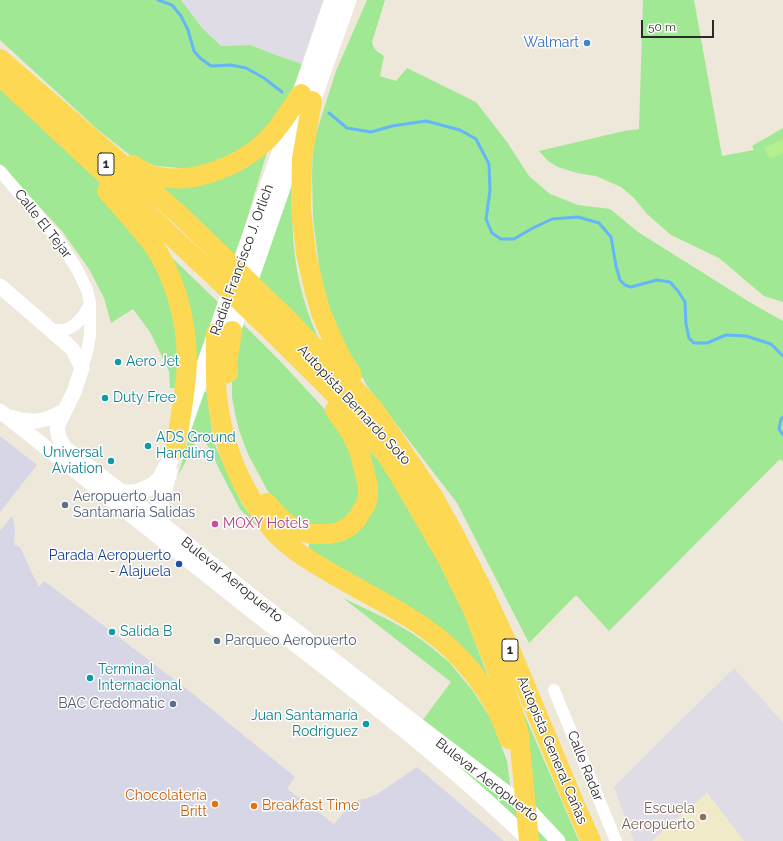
<!DOCTYPE html>
<html>
<head>
<meta charset="utf-8">
<style>
  body { margin:0 }
  #map { position:relative; width:783px; height:841px; overflow:hidden; background:#ede8da; font-family:Raleway,sans-serif }
  canvas { display:block }
  .scale { position:absolute; left:641px; top:20px; width:73px; height:18px; box-sizing:border-box; border:2px solid #2a2a2a; border-top:0; padding-left:5px; font-size:12px; line-height:14px; white-space:nowrap; color:#2a2a2a; -webkit-text-stroke:3px #fff; paint-order:stroke }
</style>
</head>
<body>
<div id="map">
<canvas width="783" height="841"></canvas>
<div class="scale">50 m</div>
</div>
<script>
const ctx = document.querySelector('canvas').getContext('2d');
ctx.lineJoin = 'round';
function fill(path, color) { ctx.fillStyle = color; ctx.fill(path, 'evenodd'); }
function strokePath(path, color, width, dash) { ctx.strokeStyle = color; ctx.lineWidth = width; ctx.lineCap = dash ? 'butt' : 'round'; ctx.setLineDash(dash || []); ctx.stroke(path); }
function label(font, color, halo, rows, align = 'center') {
  ctx.font = font + ' Raleway,sans-serif'; ctx.lineWidth = 3; ctx.setLineDash([]); ctx.textBaseline = 'middle'; ctx.strokeStyle = halo; ctx.fillStyle = color; for (const [text, x, y, turn = 0] of rows) {
    ctx.save(); ctx.translate(x, y); ctx.rotate((+turn || 0) * Math.PI / 180); ctx.textAlign = isNaN(turn) ? turn : align; if (halo) ctx.strokeText(text, 0, 0); ctx.fillText(text, 0, 0); ctx.restore();
  }
}
fill(new Path2D(`
  M 181,0 L 323,0 L 302,64 L 276,55 L 250,45 L 221,46 L 202,28 Z
  M 734,668 L 783,723 L 783,841 L 744,841 L 707,793 L 652,841 L 634,841 L 614,787 Z`), '#e0dce5');
fill(new Path2D(`
  M 707,793 L 744,841 L 652,841 Z`), '#f0eac8');
fill(new Path2D(`
  M 0,436 L 37,465 L 0,512 Z
  M 12,516 L 14,523 L 15,533 L 14,545 L 20,547 L 30,569 L 39,587 L 44,581 L 108,629 L 188,690 L 295,777 L 287,789 L 334,824 L 353,801 L 364,799 L 376,795 L 417,767 L 504,841 L 0,841 L 0,531 Z`), '#d6d6e6');
fill(new Path2D(`
  M 0,0 L 181,0 L 202,28 L 221,46 L 250,45 L 276,55 L 302,64 L 289,100 L 254,145 L 227,159 L 192,169 L 156,166 L 131,156 L 97,129 L 0,40 Z
  M 367,0 L 385,0 L 372,42 C 374,51 377,51 384,56 L 380,76 L 396,81 L 407,68 L 476,102 L 507,142 L 529,176 L 550,194 L 578,205 L 610,209 L 638,232 L 751,303 L 783,321 L 783,462 L 780,459 L 609,631 L 576,595 L 529,643 L 457,503 L 367,386 L 333,322 L 320,274 L 313,218 L 312,176 L 313,143 L 336,71 Z
  M 643,0 L 694,0 L 722,156 L 754,150 L 752,146 L 783,128 L 783,302 L 764,296 L 719,258 L 671,235 L 647,214 L 634,198 L 621,187 L 596,176 L 577,173 L 558,167 L 548,161 L 539,151 L 624,131 L 639,129 Z
  M 0,88 L 110,191 L 172,289 L 180,388 L 170,388 L 169,371 L 150,332 L 133,309 L 111,323 L 104,298 L 89,269 L 62,231 L 0,164 Z
  M 267,152 L 235,259 L 155,183 Z
  M 293,180 C 290,241 295,290 322,346 L 258,281 Z
  M 165,251 L 218,302 L 196,372 Z
  M 241,322 L 280,361 L 342,428 L 359,475 L 359,502 L 340,523 L 309,527 L 281,508 L 267,490 L 248,454 L 239,430 L 235,413 L 232,397 L 232,378 Z
  M 202,391 L 207,392 L 214,443 L 242,504 L 264,534 L 240,509 L 219,469 L 210,449 L 205,442 L 199,441 L 195,443 L 178,476 Z
  M 359,438 L 383,466 L 432,547 L 462,608 L 491,684 L 309,550 L 309,544 L 315,541 L 359,525 Z
  M 343,598 L 387,619 L 410,632 L 426,643 L 449,662 L 473,691 L 491,719 L 507,761 L 511,791 L 422,721 L 451,682 Z
  M 503,665 L 579,841 L 565,841 L 537,812 Z
  M 416,732 L 531,820 L 552,841 L 538,841 Z`), '#a0e893');
fill(new Path2D(`
  M 783,139 L 783,153 L 770,159 L 764,148 Z`), '#b4f08d');
strokePath(new Path2D(`
  M 158,0 L 172,5 L 181,16 L 188,30 L 194,51 L 200,58 L 211,66 L 231,65 L 246,68 L 264,78 L 282,92
  M 329,113 L 347,128 L 371,132 L 392,126 L 426,121 L 460,130 L 476,139 L 489,164 L 490,191 L 486,219 L 492,233 L 501,239 L 514,239 L 533,228 L 552,219 L 578,217 L 599,223 L 611,237 L 616,266 L 620,280 L 625,285 L 631,287 L 657,280 L 670,282 L 678,291 L 685,302 L 686,324 L 689,338 L 694,343 L 707,343 L 726,335 L 746,336 L 771,344 L 783,356
  M 783,417 L 781,419 L 779,429 L 783,435`), '#65b6f7', 3);
strokePath(new Path2D(`
  M 0,171 L 57,238 L 77,269 L 87,290 L 90,303 L 90,335 L 87,352 L 82,368
  M 51,330 C 55,330 60,330 64,330 C 77,327 84,315 90,304
  M 554,690 L 616,841`), '#fff', 12);
strokePath(new Path2D(`
  M 0,286 L 67,344 L 73,350 L 82,368 L 74,392 L 58,425 C 56,434 60,440 65,448 L 150,514 L 258,601 L 398,710 L 507,793 L 530,811 L 558,841
  M 0,411 C 84,478 168,545 253,612 C 347,685 444,758 530,841
  M 10,417 C 32,424 44,422 64,411`), '#fff', 15);
strokePath(new Path2D(`
  M 308,113 L 348,0
  M 232,331 L 300,136
  M 122,493 L 133,493 L 139,492 L 154,485 L 161,478 L 175,450 L 216,333 L 291,122 L 333,0
  M 156,519 L 169,471`), '#fff', 17);
strokePath(new Path2D(`
  M 0,59 L 110,154 L 183,218 L 287,319 L 372,407 L 434,498 L 454,534 L 482,589 L 512,654 L 572,798 L 591,841
  M 1,77 L 211,273 L 261,321 L 326,385 L 363,425 L 388,457 L 401,478 L 449,561 L 473,610 L 504,687 L 513,712 L 519,735 L 529,841
  M 312,101 L 302,159 L 301,209 L 306,253 L 314,288 L 321,313 L 339,354 L 352,375
  M 133,165 C 141,170 149,176 158,177 C 195,184 239,166 266,141 C 280,127 290,110 301,94
  M 107,191 C 117,202 127,214 137,225 C 141,231 146,236 151,242 C 175,275 187,321 187,362 C 186,391 180,421 175,450
  M 216,333 C 216,354 215,376 217,397 C 222,438 236,478 260,512 C 265,519 270,527 276,534 C 295,553 320,567 343,580 C 369,595 397,609 422,626 C 462,653 494,692 509,739
  M 228,373 L 227,364 L 232,331
  M 267,503 L 281,519 L 296,530 L 312,534 L 328,534 L 339,532 L 350,526 L 356,520 L 366,504 L 368,496 L 368,486 L 359,450 L 351,433 L 335,410`), '#fdd853', 20);
for (const [x, y, r, color] of [
  [587,43,4,"#3f7fe0"],
  [118,362,4,"#0f9aa8"],
  [105,398,4,"#0f9aa8"],
  [148,446,4,"#0f9aa8"],
  [111,461,4,"#0f9aa8"],
  [65,505,4,"#5c6f8a"],
  [215,524,4,"#d1479c"],
  [179,564,4,"#1a4fb4"],
  [112,632,4,"#0f9aa8"],
  [217,641,4,"#5c6f8a"],
  [90,678,4,"#0f9aa8"],
  [173,704,4,"#5c6f8a"],
  [366,724,4,"#0f9aa8"],
  [215,804,4,"#e8710a"],
  [254,806,4,"#e8710a"],
  [703,817,4,"#8d6e63"]
]) { const dot = new Path2D(); dot.arc(x, y, r, 0, 2 * Math.PI); ctx.fillStyle = color; ctx.fill(dot); strokePath(dot, '#fff', 1.5); }
for (const [x, y, w] of [
  [106,164,16],
  [510,650,16]
]) { const box = new Path2D(); box.roundRect(x - w / 2, y - 11, w, 22, 3); ctx.fillStyle = '#fff'; ctx.fill(box); strokePath(box, '#2a2a2a', 1); }
label('bold 13px', '#2a2a2a', null, [
  ["1",106,164],
  ["1",510,650]
]);
label('14px', '#366cbe', '#fff', [
  ["Walmart",579,43]
], 'right');
label('14px', '#2a2a2a', '#fff', [
  ["Calle El Tejar",43,224,52],
  ["Radial Francisco J. Orlich",242,260,-70],
  ["Autopista Bernardo Soto",354,405,47],
  ["Bulevar Aeropuerto",232,580,39],
  ["Autopista General Cañas",552,750,67],
  ["Calle Radar",585,766,68],
  ["Bulevar Aeropuerto",487,780,38]
]);
label('14px', '#0d838f', '#fff', [
  ["Aero Jet",126,362],
  ["Duty Free",113,398],
  ["ADS Ground",156,438],
  ["Handling",156,454],
  ["Universal",103,453,"right"],
  ["Aviation",103,469,"right"],
  ["Salida B",120,632],
  ["Terminal",98,670],
  ["Internacional",98,686],
  ["Juan Santamaría",358,716,"right"],
  ["Rodríguez",358,732,"right"]
], 'left');
label('14px', '#4e5e75', '#fff', [
  ["Aeropuerto Juan",73,497],
  ["Santamaría Salidas",73,513],
  ["Parqueo Aeropuerto",225,641],
  ["BAC Credomatic",165,704,"right"]
], 'left');
label('14px', '#b23c85', '#fff', [
  ["MOXY Hotels",223,524]
], 'left');
label('14px', '#164399', '#fff', [
  ["Parada Aeropuerto",171,556],
  ["- Alajuela",171,572]
], 'right');
label('14px', '#c56008', '#fff', [
  ["Chocolatería",207,796],
  ["Britt",207,812],
  ["Breakfast Time",262,806,"left"]
], 'right');
label('14px', '#785e54', '#fff', [
  ["Escuela",695,809],
  ["Aeropuerto",695,825]
], 'right');
</script>
</body>
</html>
